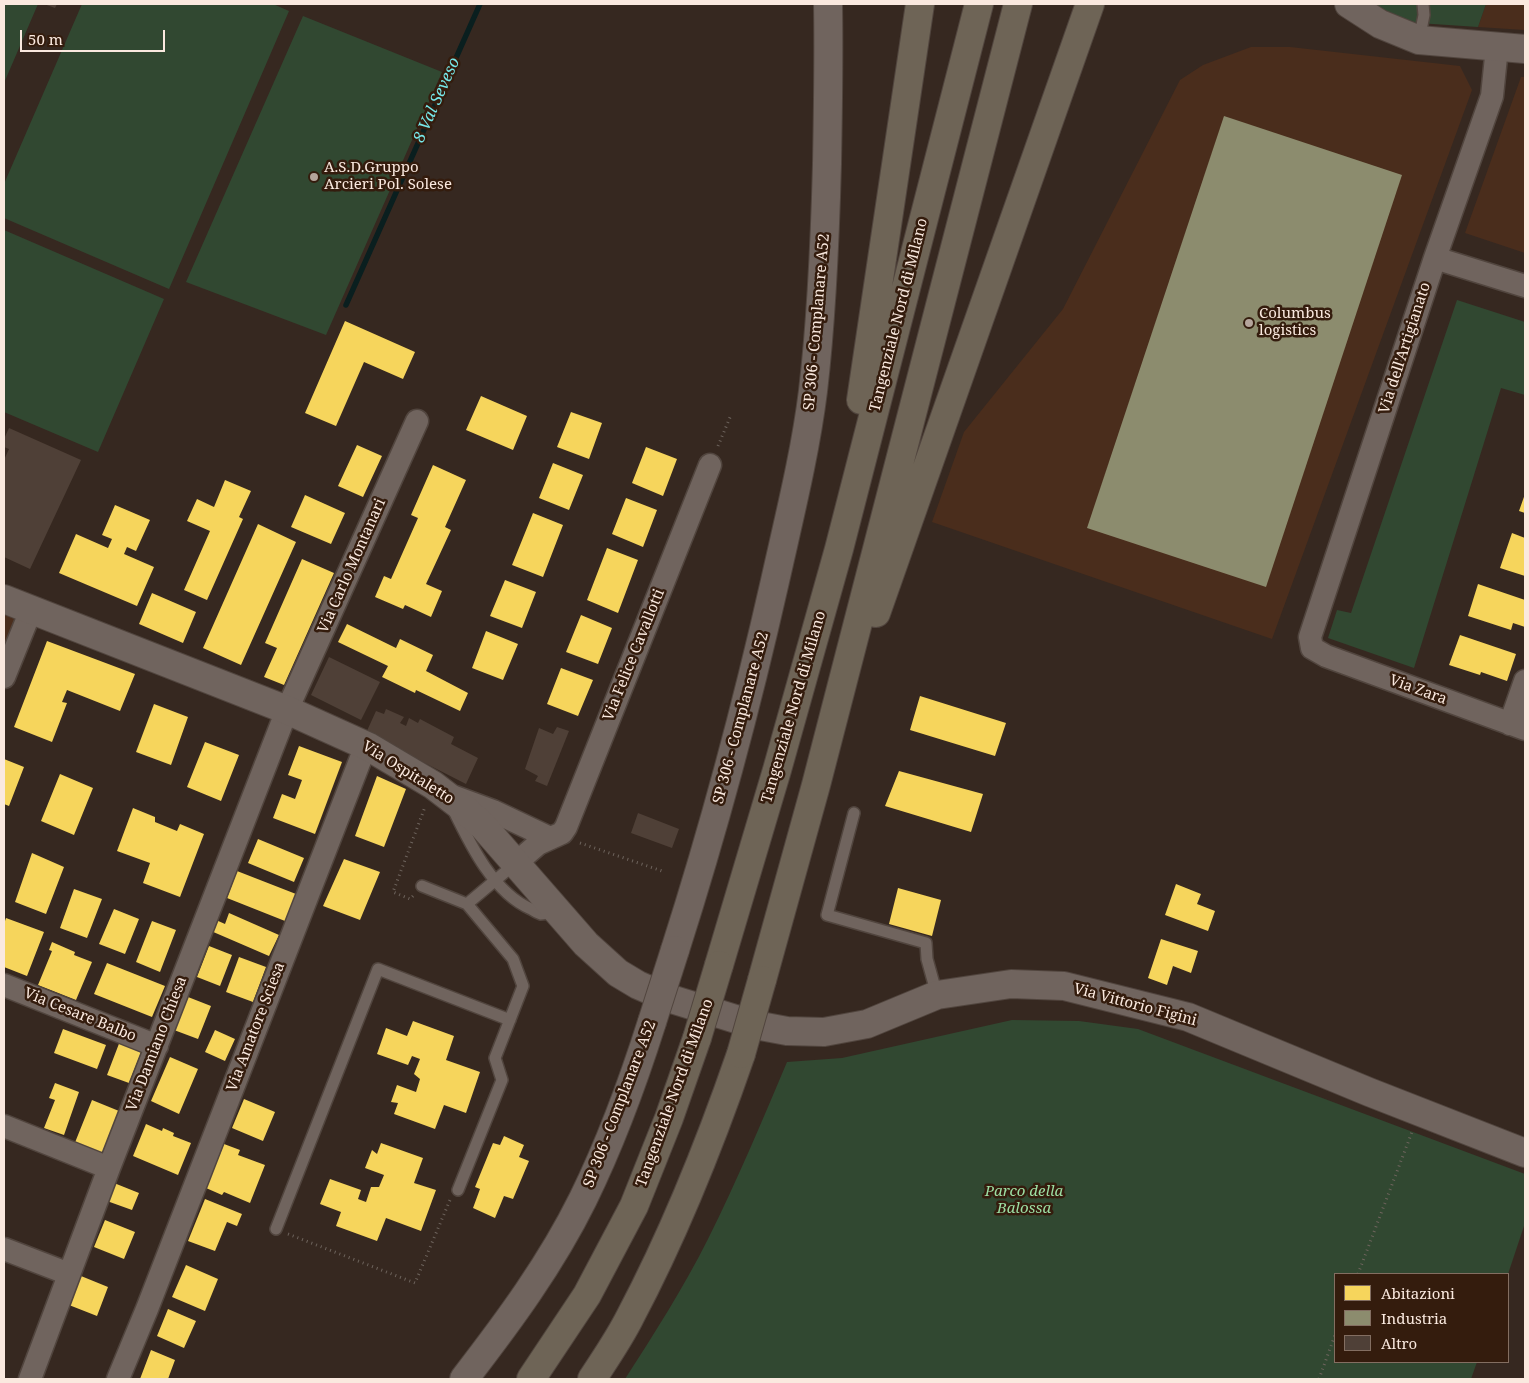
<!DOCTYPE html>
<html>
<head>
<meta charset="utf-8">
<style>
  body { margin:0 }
  #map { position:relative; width:1529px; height:1383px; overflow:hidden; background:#362820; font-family:"Noto Serif",serif }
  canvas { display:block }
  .frame { position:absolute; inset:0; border:5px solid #fae9df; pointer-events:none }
  .legend { position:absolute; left:1334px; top:1273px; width:175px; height:90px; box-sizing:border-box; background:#341c0d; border:1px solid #836e61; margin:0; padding:6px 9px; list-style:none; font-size:15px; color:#fae9df }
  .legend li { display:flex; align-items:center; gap:10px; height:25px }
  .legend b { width:25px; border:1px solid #836e61 }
  .scale { position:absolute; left:20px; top:30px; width:145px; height:22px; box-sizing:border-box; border:2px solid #fae9df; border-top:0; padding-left:6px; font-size:15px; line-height:18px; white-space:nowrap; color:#fae9df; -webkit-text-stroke:4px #341c0d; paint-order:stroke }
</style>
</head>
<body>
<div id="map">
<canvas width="1529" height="1383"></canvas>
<div class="frame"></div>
<ul class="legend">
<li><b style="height:14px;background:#f6d55c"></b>Abitazioni</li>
<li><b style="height:14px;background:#8c8c6e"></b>Industria</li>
<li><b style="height:14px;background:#4f4037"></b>Altro</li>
</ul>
<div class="scale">50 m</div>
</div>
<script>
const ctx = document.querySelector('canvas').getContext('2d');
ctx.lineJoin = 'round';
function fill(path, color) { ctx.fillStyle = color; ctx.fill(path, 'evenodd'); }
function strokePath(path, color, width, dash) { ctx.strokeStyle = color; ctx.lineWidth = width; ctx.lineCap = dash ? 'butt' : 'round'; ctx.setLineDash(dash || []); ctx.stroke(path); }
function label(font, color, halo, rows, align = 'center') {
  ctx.font = font + ' "Noto Serif",serif'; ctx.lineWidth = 5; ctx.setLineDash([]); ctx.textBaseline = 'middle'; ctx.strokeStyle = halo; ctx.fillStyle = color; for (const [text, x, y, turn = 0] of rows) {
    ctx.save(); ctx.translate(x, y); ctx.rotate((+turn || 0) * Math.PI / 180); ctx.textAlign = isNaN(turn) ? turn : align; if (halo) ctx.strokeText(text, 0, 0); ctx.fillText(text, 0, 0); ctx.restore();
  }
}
fill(new Path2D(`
  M 1486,4 L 1525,4 L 1525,30 L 1478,27 Z
  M 1251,47 L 1290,47 L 1460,66 L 1472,90 L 1272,639 L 932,522 L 964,432 L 1063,309 L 1180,80 L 1203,65 Z
  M 1521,77 L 1525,77 L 1525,253 L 1465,233 Z
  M 4,604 L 26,612 L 4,666 Z`), '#4a2d1c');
fill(new Path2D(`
  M 4,4 L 38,4 L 4,83 Z
  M 82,4 L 273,4 L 289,11 L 169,289 L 4,218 L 4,184 Z
  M 1335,4 L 1486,4 L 1478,27 L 1388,21 L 1348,10 Z
  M 303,16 L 442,72 L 326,335 L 186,282 Z
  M 4,230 L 164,299 L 98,452 L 4,412 Z
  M 1457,300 L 1525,322 L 1525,395 L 1501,388 L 1414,668 L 1328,638 L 1337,610 L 1351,613 Z
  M 1012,1020 L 1079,1021 L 1138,1029 L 1525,1174 L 1525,1223 L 1508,1274 L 1335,1274 L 1335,1362 L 1477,1362 L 1471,1379 L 625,1379 C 654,1334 684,1287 708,1239 C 737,1181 762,1121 787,1062 L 842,1058 Z`), '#314831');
fill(new Path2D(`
  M 345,321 L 415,352 L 403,379 L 364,362 L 336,426 L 305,413 Z
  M 481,396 L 527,416 L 513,450 L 466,430 Z
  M 571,412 L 602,423 L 589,459 L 557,447 Z
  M 357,445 L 382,456 L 363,497 L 338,486 Z
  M 646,447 L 677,459 L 663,496 L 632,483 Z
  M 553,463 L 583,475 L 569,510 L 539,498 Z
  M 433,465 L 466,480 L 445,527 L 451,530 L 426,584 L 442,591 L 431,617 L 405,605 L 403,609 L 375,597 L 384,576 L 391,579 L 418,518 L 411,515 Z
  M 225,480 L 251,491 L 239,517 L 243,519 L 207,600 L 184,590 L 210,531 L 187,521 L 197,499 L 214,507 Z
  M 1525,494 L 1525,513 L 1519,511 Z
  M 305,495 L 345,513 L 331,544 L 291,527 Z
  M 626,498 L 657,510 L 643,547 L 612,534 Z
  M 115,505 L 150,520 L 136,551 L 127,547 L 124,554 L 154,567 L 137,606 L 59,573 L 76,534 L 108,548 L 112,539 L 102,535 Z
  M 533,513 L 563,525 L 543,577 L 512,565 Z
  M 258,524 L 296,542 L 241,665 L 203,648 Z
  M 1512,533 L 1525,538 L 1525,576 L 1500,568 Z
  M 607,548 L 638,560 L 618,613 L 587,600 Z
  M 302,559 L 334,573 L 284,685 L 264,677 L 277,648 L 265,643 Z
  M 505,580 L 536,592 L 522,628 L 490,616 Z
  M 1478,584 L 1525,600 L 1525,627 L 1513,623 L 1511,630 L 1468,616 Z
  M 152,593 L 196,612 L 183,643 L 139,624 Z
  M 581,615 L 612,628 L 598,664 L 566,652 Z
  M 347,624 L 396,648 L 400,639 L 433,655 L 426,671 L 468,693 L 460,711 L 416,690 L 415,693 L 382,677 L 388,666 L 338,642 Z
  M 486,631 L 518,644 L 503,680 L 472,668 Z
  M 1460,635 L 1516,654 L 1507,681 L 1481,672 L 1480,675 L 1449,665 Z
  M 47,641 L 135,674 L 120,711 L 67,690 L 62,702 L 67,703 L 52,742 L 14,727 Z
  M 561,668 L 593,680 L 578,716 L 547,704 Z
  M 920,696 L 1006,723 L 995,756 L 910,730 Z
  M 154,704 L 188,717 L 171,765 L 136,752 Z
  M 205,742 L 239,755 L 221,801 L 187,787 Z
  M 299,746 L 342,762 L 315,834 L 273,818 L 282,794 L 295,799 L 302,780 L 288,775 Z
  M 4,759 L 24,767 L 9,806 L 4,804 Z
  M 899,771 L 983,794 L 971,832 L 885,806 Z
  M 60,774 L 93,788 L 74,835 L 41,821 Z
  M 377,776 L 406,789 L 384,847 L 355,836 Z
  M 133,808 L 155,817 L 155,822 L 177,831 L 180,824 L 204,834 L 180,897 L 143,883 L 150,863 L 117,851 Z
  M 258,839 L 304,858 L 294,882 L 248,863 Z
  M 32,853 L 64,867 L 46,914 L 15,902 Z
  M 344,859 L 380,872 L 360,920 L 323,906 Z
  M 237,871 L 296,894 L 285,921 L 227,898 Z
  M 1176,884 L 1201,894 L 1197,904 L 1215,911 L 1208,931 L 1165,915 Z
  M 898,888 L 941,900 L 932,936 L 889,924 Z
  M 74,889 L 102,899 L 87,938 L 60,928 Z
  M 114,909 L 139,919 L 125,954 L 99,944 Z
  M 229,913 L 279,935 L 269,956 L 211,931 L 216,920 L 225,924 Z
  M 6,918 L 44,932 L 27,976 L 4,967 L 4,924 Z
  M 152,921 L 176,930 L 160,972 L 136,962 Z
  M 1161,939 L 1198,951 L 1191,973 L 1173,966 L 1167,985 L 1148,978 Z
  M 52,942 L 75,952 L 74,955 L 92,962 L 76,1000 L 38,985 L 52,951 L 49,950 Z
  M 209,946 L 232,955 L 220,986 L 197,977 Z
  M 239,957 L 266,967 L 253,1002 L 226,992 Z
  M 107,963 L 165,986 L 152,1017 L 94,994 Z
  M 188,997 L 211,1006 L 198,1039 L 174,1030 Z
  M 413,1021 L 454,1036 L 446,1060 L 480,1072 L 466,1113 L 444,1105 L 435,1129 L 394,1114 L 398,1103 L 391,1102 L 397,1085 L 416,1092 L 420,1079 L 414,1074 L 420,1059 L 412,1056 L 408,1065 L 377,1054 L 386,1028 L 407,1036 Z
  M 63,1029 L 106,1045 L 97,1069 L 54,1053 Z
  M 215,1030 L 235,1039 L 225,1061 L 205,1052 Z
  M 120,1041 L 142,1050 L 129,1083 L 107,1075 Z
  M 170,1057 L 198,1069 L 179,1114 L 151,1101 Z
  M 55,1083 L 79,1092 L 64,1135 L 44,1128 L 55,1100 L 49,1098 Z
  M 244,1099 L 275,1112 L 263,1141 L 232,1128 Z
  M 92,1100 L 119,1111 L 102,1155 L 74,1145 Z
  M 146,1124 L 162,1131 L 163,1128 L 174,1133 L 173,1136 L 191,1143 L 178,1175 L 133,1156 Z
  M 504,1136 L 524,1145 L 519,1157 L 529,1161 L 513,1199 L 504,1196 L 495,1218 L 473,1208 L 480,1189 L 475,1187 L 493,1143 L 500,1145 Z
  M 381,1143 L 423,1158 L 414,1183 L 436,1190 L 421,1231 L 386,1218 L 377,1241 L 336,1226 L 341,1212 L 320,1204 L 330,1179 L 361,1190 L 358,1199 L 366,1202 L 371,1187 L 379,1187 L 384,1175 L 365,1168 L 372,1150 L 377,1154 Z
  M 224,1144 L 240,1150 L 238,1155 L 265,1165 L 250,1203 L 224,1192 L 222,1195 L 206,1188 Z
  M 114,1183 L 139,1193 L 132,1210 L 107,1201 Z
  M 205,1199 L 242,1214 L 237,1226 L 227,1222 L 215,1251 L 188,1241 Z
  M 105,1220 L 135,1232 L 124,1259 L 94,1247 Z
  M 186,1265 L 218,1279 L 205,1311 L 172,1297 Z
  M 81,1276 L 108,1287 L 97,1316 L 69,1305 Z
  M 168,1309 L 196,1321 L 184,1348 L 157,1336 Z
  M 151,1350 L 175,1360 L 168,1379 L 140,1379 Z`), '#f6d55c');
fill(new Path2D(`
  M 1224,116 L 1402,175 L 1266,587 L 1087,528 Z`), '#8c8c6e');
strokePath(new Path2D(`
  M 346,305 L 480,4`), '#0a1f1f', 5.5);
fill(new Path2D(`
  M 44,4 L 57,4 L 55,8 Z
  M 9,428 L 81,460 L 30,569 L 4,557 L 4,460 L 9,449 L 4,447 L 4,439 Z
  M 329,657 L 380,682 L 361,720 L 311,695 Z
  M 386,709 L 404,717 L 400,723 L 406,726 L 409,718 L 418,723 L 420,719 L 454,737 L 451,744 L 478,758 L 466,784 L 366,733 L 376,711 L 384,714 Z
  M 557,727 L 569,731 L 547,786 L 535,781 L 538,776 L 525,769 L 539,728 L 553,734 Z
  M 638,813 L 679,829 L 672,848 L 631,833 Z`), '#4f4037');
const lane = new Path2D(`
  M 1419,40 L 1424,15 L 1423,4
  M 454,811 C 471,846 494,893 531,909 C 534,911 538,913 541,914 C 546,914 552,912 556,911
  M 854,813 L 827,915 L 926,943 L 927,959 L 937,995
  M 422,886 L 467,904 L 516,863
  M 458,1190 L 502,1080 L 495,1058 L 523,986 L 513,959 L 467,904
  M 276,1229 L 378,969 L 510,1020`);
const street = new Path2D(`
  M 1497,47 L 1492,96 L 1435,258 L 1310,637 L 1312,648 L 1326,656 L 1525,729
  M 1435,258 L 1525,286
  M 4,677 L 31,610
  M 1510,724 L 1525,681
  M 455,797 L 493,811 L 550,838
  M 516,863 L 538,844 L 562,833 L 566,827 L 710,465
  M 4,985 L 157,1046
  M 4,1126 L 109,1168
  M 4,1249 L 69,1274
  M 30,1379 L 109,1168 L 287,710 L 417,421
  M 118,1379 L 147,1309 L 361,758 L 369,747`);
const secondary = new Path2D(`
  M 1349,4 L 1380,24 L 1419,40 L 1525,49
  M 4,599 L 287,710 L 369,747 L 433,785 L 463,808 L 483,826 L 586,944 L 618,973 L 638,985 L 668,998 L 755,1025 L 787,1031 L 824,1032 L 867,1024 L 937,995 L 1011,984 L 1064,986 L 1188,1017 L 1369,1092 L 1525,1153
  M 675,950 C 714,828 747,705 775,581 C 789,518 805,455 813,391 C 822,315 825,240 827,164 C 828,110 829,57 828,4
  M 464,1379 C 508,1322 551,1264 583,1199 C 611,1142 633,1082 652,1022`);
const highway = new Path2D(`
  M 861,400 L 920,4
  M 876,613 L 1090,4
  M 719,965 L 777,770 L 839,549 L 979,4
  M 762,980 L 816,785 L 1018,4
  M 531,1379 L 587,1295 L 634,1206 L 669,1118 L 697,1038
  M 592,1379 C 605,1359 619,1339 630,1317 C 675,1232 710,1144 741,1054`);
strokePath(lane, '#51453e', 14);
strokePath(street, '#51453e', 25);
strokePath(secondary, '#51453e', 30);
strokePath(highway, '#51453e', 30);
strokePath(new Path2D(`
  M 718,446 L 731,415
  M 580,843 L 662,871
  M 413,896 L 410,899 L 393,892 L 425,807
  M 288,1234 L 415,1283 L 450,1200
  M 1358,1274 L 1412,1132
  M 1319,1379 L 1335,1335`), '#6e645d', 3, [1, 4]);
strokePath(lane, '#70645e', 11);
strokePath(street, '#70645e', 22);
strokePath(secondary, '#70645e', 28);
strokePath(highway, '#6e6456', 28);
const secondaryBridge = new Path2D(`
  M 652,1022 L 675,950`);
const highwayBridge = new Path2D(`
  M 697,1038 L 719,965
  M 741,1054 L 762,980`);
strokePath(secondaryBridge, '#51453e', 30, []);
strokePath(highwayBridge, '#51453e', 30, []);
strokePath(secondaryBridge, '#70645e', 28);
strokePath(highwayBridge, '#6e6456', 28);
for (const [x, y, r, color] of [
  [314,177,5,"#b5a59c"],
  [1249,323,5,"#b5a59c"]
]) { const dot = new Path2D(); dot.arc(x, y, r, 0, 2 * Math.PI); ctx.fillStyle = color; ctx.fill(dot); strokePath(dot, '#341c0d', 2); }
label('15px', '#fae9df', '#341c0d', [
  ["A.S.D.Gruppo",324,168],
  ["Arcieri Pol. Solese",324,185],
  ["Columbus",1259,314],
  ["logistics",1259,331]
], 'left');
label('15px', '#fae9df', '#341c0d', [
  ["Tangenziale Nord di Milano",899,315,-76],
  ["SP 306 - Complanare A52",817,322,-85],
  ["Via dell'Artigianato",1405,348,-72],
  ["Via Carlo Montanari",352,566,-66],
  ["Via Felice Cavallotti",634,655,-68],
  ["Via Zara",1418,690,20],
  ["Tangenziale Nord di Milano",794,707,-74],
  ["SP 306 - Complanare A52",741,718,-75],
  ["Via Ospitaletto",408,773,32],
  ["Via Vittorio Figini",1135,1005,15],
  ["Via Cesare Balbo",80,1015,22],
  ["Via Amatore Sciesa",256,1027,-69],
  ["Via Damiano Chiesa",157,1044,-69],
  ["Tangenziale Nord di Milano",675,1093,-70],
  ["SP 306 - Complanare A52",620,1104,-69]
]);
label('italic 15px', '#9cdea3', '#341c0d', [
  ["Parco della",1024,1192],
  ["Balossa",1024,1209]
]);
label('italic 16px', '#77eaec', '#341c0d', [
  ["8 Val Seveso",437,100,-66]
]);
</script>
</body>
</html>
